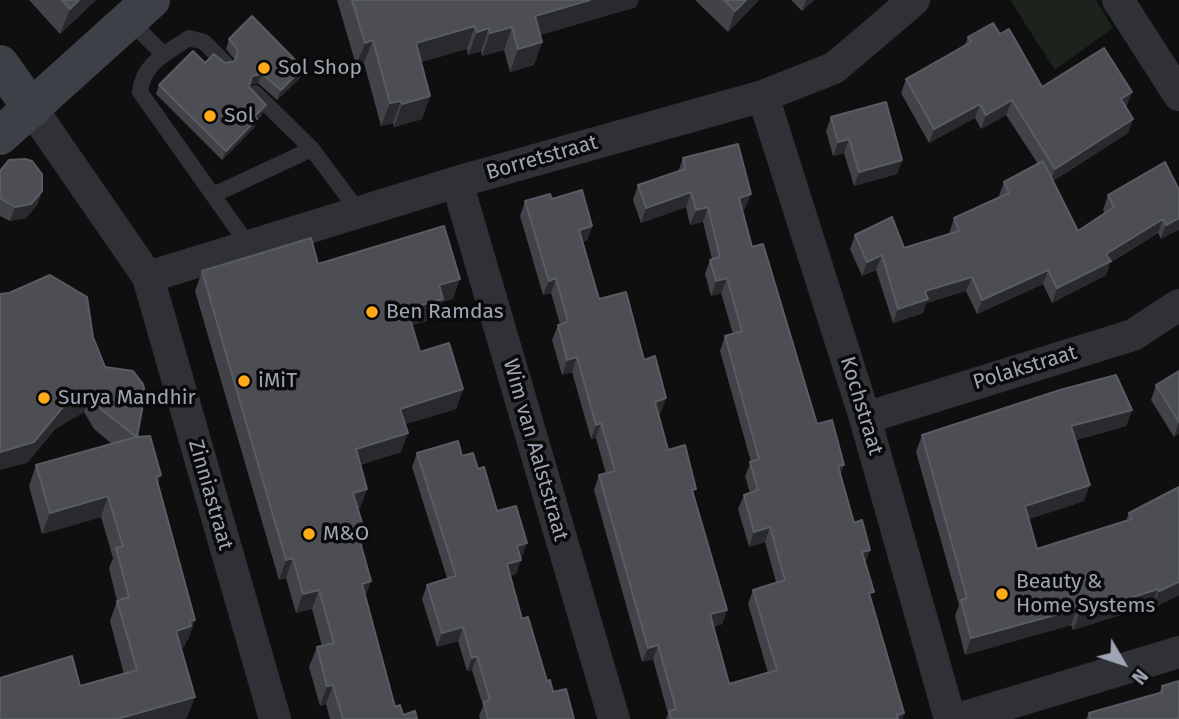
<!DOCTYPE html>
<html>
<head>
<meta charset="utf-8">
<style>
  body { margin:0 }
  #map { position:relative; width:1179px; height:719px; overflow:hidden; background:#0f0f10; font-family:"Fira Sans",sans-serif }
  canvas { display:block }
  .north { position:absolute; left:1088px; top:628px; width:70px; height:70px; -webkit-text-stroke:5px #0a0a0b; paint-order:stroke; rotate:129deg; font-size:19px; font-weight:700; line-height:28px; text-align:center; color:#9ea5b3 }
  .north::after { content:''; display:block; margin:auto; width:24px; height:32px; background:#9ea5b3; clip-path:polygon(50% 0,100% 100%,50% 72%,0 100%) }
</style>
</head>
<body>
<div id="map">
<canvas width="1179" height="719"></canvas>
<div class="north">N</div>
</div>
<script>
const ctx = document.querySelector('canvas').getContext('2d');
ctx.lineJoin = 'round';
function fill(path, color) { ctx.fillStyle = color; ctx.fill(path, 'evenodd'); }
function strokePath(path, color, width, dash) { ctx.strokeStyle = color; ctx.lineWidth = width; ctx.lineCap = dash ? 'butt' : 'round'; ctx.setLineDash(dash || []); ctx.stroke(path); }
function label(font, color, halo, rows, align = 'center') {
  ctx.font = font + ' "Fira Sans",sans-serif'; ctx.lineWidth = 7; ctx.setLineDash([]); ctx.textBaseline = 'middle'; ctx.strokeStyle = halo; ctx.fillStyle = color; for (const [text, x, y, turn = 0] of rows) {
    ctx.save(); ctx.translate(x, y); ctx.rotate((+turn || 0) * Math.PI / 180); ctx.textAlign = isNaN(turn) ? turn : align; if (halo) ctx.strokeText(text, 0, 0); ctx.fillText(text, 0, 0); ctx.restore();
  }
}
fill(new Path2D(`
  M 1010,0 L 1096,0 L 1113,28 L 1055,70 Z`), '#1b231c');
strokePath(new Path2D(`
  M 129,20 L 164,55
  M 225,63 L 204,42 L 189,38 C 167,53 143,63 140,92 L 249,246
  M 255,93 L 312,149 L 359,212
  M 213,195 L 312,149`), '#2f3136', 16);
strokePath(new Path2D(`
  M 1118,0 L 1179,95
  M 763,96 L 865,418 L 950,719
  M 32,109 L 148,277 L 275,719
  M 457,182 L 614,719
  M 148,277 L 457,182 L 763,96 L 834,68 L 914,0
  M 865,418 L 1133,335 L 1179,305
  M 958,719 L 1179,652`), '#2f3136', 32);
strokePath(new Path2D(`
  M 0,64 L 32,109
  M 0,136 L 151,0`), '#3d4046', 38);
fill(new Path2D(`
  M 29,0 L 96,0 L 60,34 Z
  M 337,0 L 639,0 L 636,7 L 540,35 L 542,42 L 534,65 L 510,72 L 504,50 L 482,56 L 481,51 L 468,55 L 467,49 L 421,62 L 430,96 L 422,119 L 394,127 L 393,123 L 381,126 L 364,63 L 356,65 Z
  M 695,0 L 759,0 L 728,32 Z
  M 791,0 L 814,0 L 802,11 Z
  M 1000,34 L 1042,87 L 1127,106 L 1126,107 L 1133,119 L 1128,133 L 1053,181 L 1078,231 L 1105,213 L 1103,210 L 1108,195 L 1179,190 L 1161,239 L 1158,233 L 1110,263 L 1106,275 L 1052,303 L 1043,284 L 977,314 L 966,291 L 926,303 L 923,313 L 893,323 L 876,270 L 862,276 L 850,249 L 855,235 L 904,248 L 949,234 L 954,218 L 999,198 L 999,196 L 1004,182 L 1038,164 L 1006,115 L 981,129 L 975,118 L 929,143 L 901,93 L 906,79 L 965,45 L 968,37 Z
  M 229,39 L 300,78 L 277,100 L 258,83 L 249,85 L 249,87 L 262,115 L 257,120 L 254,128 L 222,160 L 156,94 L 159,85 L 225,63 L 234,61 L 235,60 L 226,49 Z
  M 831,117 L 902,160 L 897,174 L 854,186 L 844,153 L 833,156 L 826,131 Z
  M 683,158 L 745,209 L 742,210 L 752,247 L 817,424 L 840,475 L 854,523 L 870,550 L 865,563 L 871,600 L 904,713 L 902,719 L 666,719 L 668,714 L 653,659 L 642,662 L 594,490 L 599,475 L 606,474 L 596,438 L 591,439 L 572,372 L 562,375 L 552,340 L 558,325 L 560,324 L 551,293 L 543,295 L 520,216 L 525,201 L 552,199 L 592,226 L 587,240 L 582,242 L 599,299 L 644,360 L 661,413 L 658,414 L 668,450 L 694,496 L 727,610 L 722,624 L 713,627 L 729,684 L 768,673 L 748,604 L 753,590 L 776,582 L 765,542 L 749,547 L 738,509 L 744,495 L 750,493 L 745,476 L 751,462 L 720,351 L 725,336 L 733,334 L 721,293 L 711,296 L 705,274 L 710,260 L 712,259 L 703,222 L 690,225 L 686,207 L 641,223 L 633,200 L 638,185 L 678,172 Z
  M 0,171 L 42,191 L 37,205 L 26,218 L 10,221 L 0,216 Z
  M 318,264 L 453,299 L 442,302 L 436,318 L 412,325 L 420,352 L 463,389 L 456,409 L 405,424 L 401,452 L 360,465 L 367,489 L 360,508 L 358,509 L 366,536 L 361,548 L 365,596 L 395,707 L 403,715 L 417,719 L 330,719 L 326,704 L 320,706 L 309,667 L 317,647 L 322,646 L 312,609 L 296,613 L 286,578 L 279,580 L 195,291 L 202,271 Z
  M 93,337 L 105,367 L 137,437 L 158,484 L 195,620 L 188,640 L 186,641 L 184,647 L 181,648 L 187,718 L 182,719 L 0,719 L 80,686 L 124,674 L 110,621 L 117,601 L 109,568 L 113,558 L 101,517 L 42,534 L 29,486 L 36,465 L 112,444 L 94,429 L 84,412 L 55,429 L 27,463 Z
  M 1179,371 L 1179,433 L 1174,437 L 1151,400 L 1156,385 Z
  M 1132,410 L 1126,426 L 1076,440 L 1084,501 L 1029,519 L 1037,549 L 1126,521 L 1129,513 L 1179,595 L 1153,608 L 1152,605 L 1073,630 L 1071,625 L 965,655 L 955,616 L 959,605 L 916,452 L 922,435 Z
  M 417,453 L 462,456 L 478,469 L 497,511 L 522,557 L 521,558 L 516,574 L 510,576 L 522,619 L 547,681 L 553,692 L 574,719 L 480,719 L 479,716 L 483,706 L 472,670 L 467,671 L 458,641 L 437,647 L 422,599 L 427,585 L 447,578 L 412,467 Z
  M 1162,686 L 1179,719 L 1086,719 L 1089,713 L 1159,693 Z`), '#424349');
fill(new Path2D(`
  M 79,0 L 96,0 L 60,34 L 70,9 Z
  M 590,0 L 639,0 L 636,7 L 526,39 L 535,16 Z
  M 746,0 L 759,0 L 728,32 L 735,11 Z
  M 806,0 L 814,0 L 802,11 Z
  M 475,26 L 467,49 L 408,66 L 416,43 Z
  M 512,27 L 504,50 L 482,56 L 490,33 Z
  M 489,28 L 481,51 L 468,55 L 477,32 Z
  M 373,40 L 364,63 L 356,65 L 365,43 Z
  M 542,42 L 534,65 L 510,72 L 518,49 Z
  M 303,68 L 300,78 L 277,100 L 281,90 Z
  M 262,74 L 258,83 L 248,85 L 252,76 Z
  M 1132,92 L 1127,106 L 1116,114 L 1121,99 Z
  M 430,96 L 422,119 L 394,127 L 402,104 Z
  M 1012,100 L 1006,115 L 981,129 L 986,115 Z
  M 401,101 L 393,123 L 381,126 L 390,103 Z
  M 980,104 L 975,118 L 929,143 L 934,129 Z
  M 266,105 L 262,115 L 257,120 L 254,128 L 222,160 L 226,151 L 255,116 Z
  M 1133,119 L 1128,133 L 1050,183 L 1055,169 Z
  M 849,139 L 844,153 L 833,156 L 838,142 Z
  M 902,160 L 897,174 L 854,186 L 859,172 Z
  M 42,191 L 37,205 L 26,218 L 10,221 L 15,207 Z
  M 691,192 L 686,207 L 641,223 L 646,208 Z
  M 751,194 L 745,209 L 733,212 L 739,198 Z
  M 708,207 L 703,222 L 690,225 L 696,210 Z
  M 1179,218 L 1179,230 L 1161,239 L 1166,225 Z
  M 1163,219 L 1158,233 L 1110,263 L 1106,275 L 1052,303 L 1057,288 L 1106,254 Z
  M 592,226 L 587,240 L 573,244 L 579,230 Z
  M 882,255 L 876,270 L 862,276 L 867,262 Z
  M 1048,270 L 1043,284 L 977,314 L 982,300 Z
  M 972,277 L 966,291 L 926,303 L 923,313 L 893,323 L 898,309 L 925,291 Z
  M 556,278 L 551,293 L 543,295 L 549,281 Z
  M 727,278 L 721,293 L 711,296 L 716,281 Z
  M 460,279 L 453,299 L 442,302 L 436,318 L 400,329 L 407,309 L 439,285 Z
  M 577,357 L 572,372 L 562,375 L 567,360 Z
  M 463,389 L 456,409 L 393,428 L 400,409 Z
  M 92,391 L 84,412 L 55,429 L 27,463 L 0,470 L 0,452 L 62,408 Z
  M 666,398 L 661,413 L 649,416 L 655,402 Z
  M 1132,410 L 1126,426 L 1065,443 L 1071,426 Z
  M 1179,422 L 1179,433 L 1174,437 Z
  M 601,423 L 596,438 L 591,439 L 596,425 Z
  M 408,433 L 401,452 L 349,468 L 356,449 Z
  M 844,465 L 839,479 L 838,466 Z
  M 161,475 L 154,496 L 156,477 Z
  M 1090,485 L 1084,501 L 1019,522 L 1025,506 Z
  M 367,489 L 360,508 L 346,513 L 353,493 Z
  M 108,496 L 101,517 L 42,534 L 50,513 Z
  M 770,527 L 765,542 L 749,547 L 754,532 Z
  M 366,536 L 359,555 L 359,538 Z
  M 527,543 L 522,557 L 512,560 L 517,546 Z
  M 870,550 L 865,564 L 862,552 Z
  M 293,558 L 286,578 L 279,580 L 286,560 Z
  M 521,560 L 516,574 L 502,578 L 507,564 Z
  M 371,581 L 364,601 L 362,584 Z
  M 1179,582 L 1179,595 L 1153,608 L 1159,591 Z
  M 1158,589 L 1152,605 L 1073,630 L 1079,614 Z
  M 319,590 L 312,609 L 296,613 L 303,594 Z
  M 1077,609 L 1071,625 L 965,655 L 971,638 Z
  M 727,610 L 722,624 L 704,629 L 710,614 Z
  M 195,620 L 188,640 L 186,641 L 184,647 L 169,651 L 176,631 L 190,621 Z
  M 463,627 L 458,641 L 437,647 L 442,633 Z
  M 658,645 L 653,659 L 642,662 L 648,648 Z
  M 477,656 L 472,670 L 467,671 L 472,658 Z
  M 333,685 L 326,704 L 320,706 L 327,686 Z
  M 195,697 L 187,718 L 182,719 L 117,719 Z
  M 904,713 L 902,719 L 895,719 L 897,715 Z`), '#292a2d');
const building = new Path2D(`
  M 62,0 L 79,0 L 70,9 Z
  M 352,0 L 590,0 L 535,16 L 542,42 L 518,49 L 512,27 L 490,33 L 489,28 L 477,32 L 475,26 L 416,43 L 430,96 L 402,104 L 401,101 L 390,103 L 373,40 L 365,43 Z
  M 724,0 L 746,0 L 735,11 Z
  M 252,16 L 303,68 L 281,90 L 262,74 L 252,76 L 249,87 L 266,105 L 255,116 L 257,119 L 226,151 L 159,85 L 193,51 L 205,63 L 214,54 L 225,63 L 235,61 L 238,50 L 229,39 Z
  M 993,23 L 1000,34 L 1009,29 L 1042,87 L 1104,48 L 1132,92 L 1121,99 L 1133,119 L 1055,169 L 1012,100 L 986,115 L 980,104 L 934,129 L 906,79 L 971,42 L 968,37 Z
  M 886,102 L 902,160 L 859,172 L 849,139 L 838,142 L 831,117 Z
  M 738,144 L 751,194 L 739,198 L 752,247 L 763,244 L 817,424 L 832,420 L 844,465 L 838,466 L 854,523 L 862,520 L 870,550 L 862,552 L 874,592 L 869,593 L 904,713 L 897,715 L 898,719 L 671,719 L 669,711 L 676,709 L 658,645 L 648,648 L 599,475 L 615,471 L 601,423 L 596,425 L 577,357 L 567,360 L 558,325 L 568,322 L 556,278 L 549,281 L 525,201 L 550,194 L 552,199 L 582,190 L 592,226 L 579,230 L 599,299 L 626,292 L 644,360 L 655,356 L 666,398 L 655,402 L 668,450 L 685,445 L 696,489 L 692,490 L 727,610 L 710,614 L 729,684 L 777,670 L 753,590 L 785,580 L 770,527 L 754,532 L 744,495 L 758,490 L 750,462 L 759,459 L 725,336 L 742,331 L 727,278 L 716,281 L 710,260 L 720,257 L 708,207 L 696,210 L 691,192 L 646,208 L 638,185 L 685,169 L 683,158 Z
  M 25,159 L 32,161 L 42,174 L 42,191 L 31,204 L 15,207 L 0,198 L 0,171 L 9,160 Z
  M 1043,161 L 1078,231 L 1114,207 L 1108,195 L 1165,162 L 1179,190 L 1179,218 L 1166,225 L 1163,219 L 1106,254 L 1111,261 L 1057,288 L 1048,270 L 982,300 L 972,277 L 925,291 L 928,299 L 898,309 L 882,255 L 867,262 L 855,235 L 892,217 L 904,248 L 959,231 L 954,218 L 1009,193 L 1004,182 Z
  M 444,226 L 460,279 L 439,285 L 443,299 L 407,309 L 420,352 L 449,343 L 463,389 L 400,409 L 408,433 L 356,449 L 367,489 L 353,493 L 366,536 L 359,538 L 371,581 L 362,584 L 395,707 L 400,705 L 403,715 L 415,711 L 417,719 L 343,719 L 333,685 L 327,686 L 317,647 L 334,643 L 319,590 L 303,594 L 293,558 L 286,560 L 202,271 L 311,238 L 318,264 Z
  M 50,275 L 87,297 L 93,337 L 105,367 L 133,371 L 143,384 L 145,393 L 137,437 L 150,436 L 161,475 L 156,477 L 195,620 L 190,621 L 191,626 L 176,631 L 195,697 L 117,719 L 0,719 L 0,678 L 72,656 L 80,686 L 137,670 L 117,601 L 129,597 L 116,548 L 123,546 L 108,496 L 50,513 L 36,465 L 136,437 L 101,409 L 92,391 L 62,408 L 34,442 L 0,452 L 0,294 L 9,293 Z
  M 1179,371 L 1179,422 L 1156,385 Z
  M 1116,375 L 1132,410 L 1071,426 L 1090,485 L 1025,506 L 1037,549 L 1132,519 L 1129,513 L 1179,487 L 1179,582 L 1159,591 L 1158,589 L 1079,614 L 1077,609 L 971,638 L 961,600 L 967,598 L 922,435 L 1060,390 Z
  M 458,441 L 462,456 L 473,453 L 478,469 L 484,467 L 497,511 L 516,506 L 527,543 L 517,546 L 521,560 L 507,564 L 522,619 L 528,617 L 547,681 L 550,680 L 553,692 L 566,689 L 574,719 L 488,719 L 484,702 L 490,700 L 477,656 L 472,658 L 463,627 L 442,633 L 427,585 L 456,576 L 417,453 Z
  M 1179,681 L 1179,719 L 1090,719 L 1089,713 L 1163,692 L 1162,686 Z`);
fill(building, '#4c4e54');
strokePath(building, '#595c63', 2);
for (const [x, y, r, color] of [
  [264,68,7,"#ffaa18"],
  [210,116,7,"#ffaa18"],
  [372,312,7,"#ffaa18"],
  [244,381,7,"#ffaa18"],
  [44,398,7,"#ffaa18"],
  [309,534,7,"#ffaa18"],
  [1002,594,7,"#ffaa18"]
]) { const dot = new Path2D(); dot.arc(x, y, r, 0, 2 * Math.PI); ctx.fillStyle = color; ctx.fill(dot); strokePath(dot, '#0a0a0b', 2.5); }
label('21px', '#9ea5b3', '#0a0a0b', [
  ["Sol Shop",278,68],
  ["Sol",224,116],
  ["Ben Ramdas",386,312],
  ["iMiT",258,381],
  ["Surya Mandhir",58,398],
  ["M&O",323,534],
  ["Beauty &",1016,582],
  ["Home Systems",1016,606]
], 'left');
label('21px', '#9ea5b3', '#0a0a0b', [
  ["Borretstraat",542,158,-16],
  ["Polakstraat",1025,368,-17],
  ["Kochstraat",861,406,73],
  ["Wim van Aalststraat",535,450,74],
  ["Zinniastraat",210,495,74]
]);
</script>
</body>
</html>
